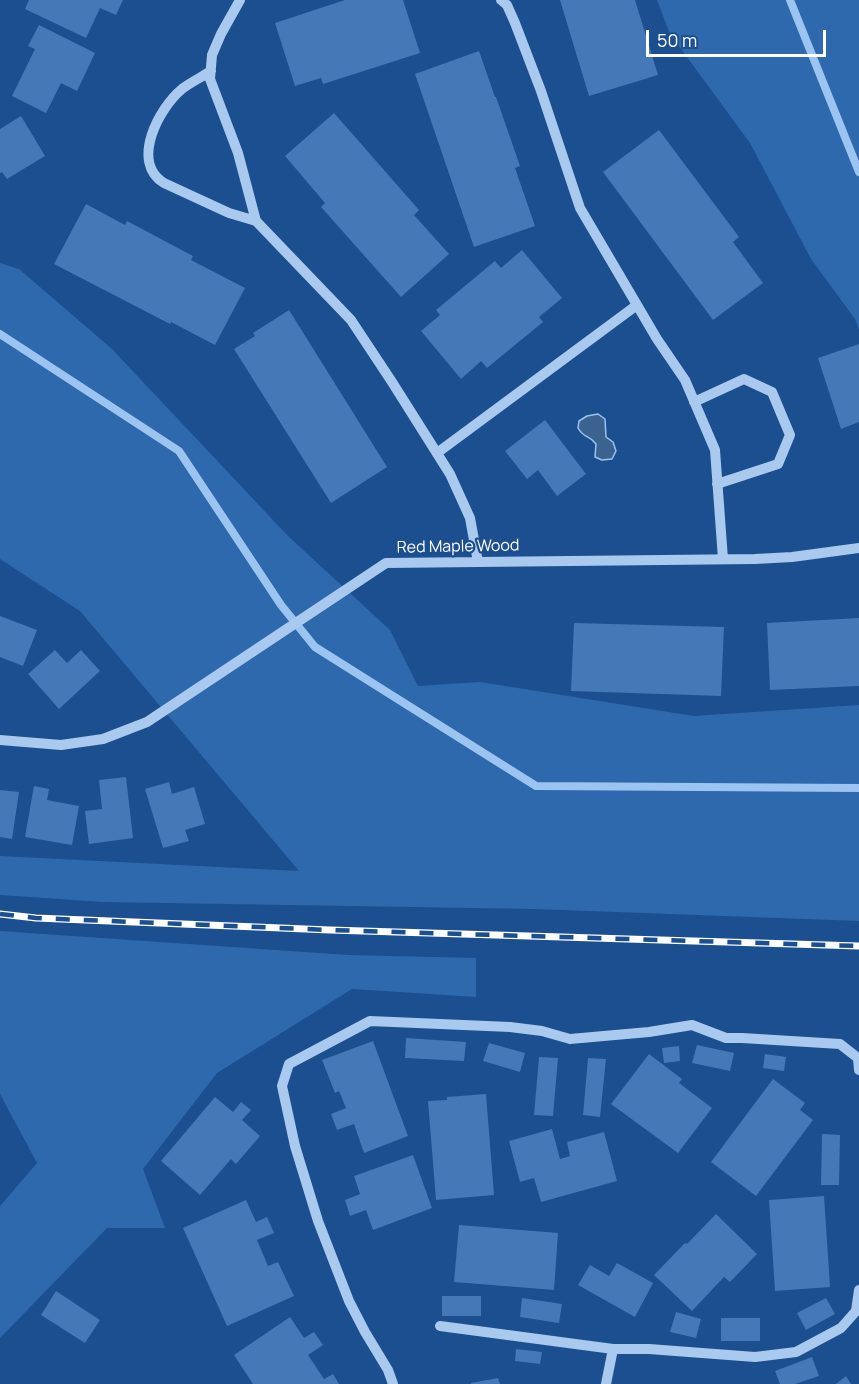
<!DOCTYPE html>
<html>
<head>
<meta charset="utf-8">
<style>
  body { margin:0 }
  #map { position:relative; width:859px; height:1384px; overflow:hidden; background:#1b4f8f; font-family:Manrope,sans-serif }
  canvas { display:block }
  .scale { position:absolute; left:646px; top:30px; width:180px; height:27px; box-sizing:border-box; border:3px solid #fff; border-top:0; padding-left:8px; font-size:18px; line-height:21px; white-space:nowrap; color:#fff; -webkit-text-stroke:4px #1b4f8f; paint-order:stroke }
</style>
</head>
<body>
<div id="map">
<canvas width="859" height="1384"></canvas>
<div class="scale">50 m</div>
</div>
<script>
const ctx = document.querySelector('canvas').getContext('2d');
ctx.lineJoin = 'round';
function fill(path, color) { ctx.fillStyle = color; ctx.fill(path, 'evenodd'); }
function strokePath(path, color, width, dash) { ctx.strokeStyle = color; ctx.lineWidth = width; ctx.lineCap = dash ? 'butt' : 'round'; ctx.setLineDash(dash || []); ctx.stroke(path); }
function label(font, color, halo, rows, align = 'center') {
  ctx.font = font + ' Manrope,sans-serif'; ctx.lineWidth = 4.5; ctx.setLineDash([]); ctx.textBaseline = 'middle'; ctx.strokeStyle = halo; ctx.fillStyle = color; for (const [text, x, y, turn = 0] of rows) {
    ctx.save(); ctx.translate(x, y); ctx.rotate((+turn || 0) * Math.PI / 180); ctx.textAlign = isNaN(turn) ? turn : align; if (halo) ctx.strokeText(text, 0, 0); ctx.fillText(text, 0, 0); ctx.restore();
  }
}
fill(new Path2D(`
  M 657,0 L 859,0 L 859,330 L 855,319 L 811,259 L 750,143 L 670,34 Z
  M 0,263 L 19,269 L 112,349 L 288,536 L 390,630 L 418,686 L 480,682 L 694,716 L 859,705 L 859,921 L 535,909 L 103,902 L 0,895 L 0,856 L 299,871 L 80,611 L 0,559 Z
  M 0,931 L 348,955 L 476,958 L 476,997 L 352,989 L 217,1073 L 143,1169 L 165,1228 L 107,1228 L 0,1338 L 0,1206 L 37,1163 L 0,1094 Z`), '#2e69ad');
const water = new Path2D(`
  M 598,414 L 605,419 L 606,437 L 613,442 L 616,451 L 612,459 L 602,460 L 595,457 L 596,444 C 589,434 584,439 578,428 L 579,421 L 587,416 Z`);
fill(water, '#3c6290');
strokePath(water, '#9cc4f0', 1.5);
strokePath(new Path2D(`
  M 790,0 L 859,172
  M 0,334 L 179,451 L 281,605 L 315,647 L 536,786 L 859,788`), '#9cc4f0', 8);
fill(new Path2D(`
  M 29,0 L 123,0 L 116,15 L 100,8 L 86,38 L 25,9 Z
  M 345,0 L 403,0 L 420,53 L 323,84 L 321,78 L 295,86 L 275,23 Z
  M 560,0 L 635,0 L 658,75 L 589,96 Z
  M 39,25 L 95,53 L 77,91 L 61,83 L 46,113 L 12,96 L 35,49 L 28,46 Z
  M 479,51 L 495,97 L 496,97 L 520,166 L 515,168 L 535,226 L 474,247 L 415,74 Z
  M 334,113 L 419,210 L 414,215 L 449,254 L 401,297 L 321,207 L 325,203 L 285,156 Z
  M 21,116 L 45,156 L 7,179 L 2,172 L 0,173 L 0,129 Z
  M 659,130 L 739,237 L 733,242 L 763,283 L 713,320 L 603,172 Z
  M 86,204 L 125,225 L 127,221 L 193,256 L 191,260 L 245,288 L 215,345 L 171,322 L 170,324 L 54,264 Z
  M 522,250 L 562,298 L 539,317 L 543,322 L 487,368 L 481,361 L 461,379 L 421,331 L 440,315 L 436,310 L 495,261 L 501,268 Z
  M 289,310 L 387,467 L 331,503 L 234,349 L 255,336 L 253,333 Z
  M 859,344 L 859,422 L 841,429 L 818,358 Z
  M 545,420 L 586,474 L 557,496 L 538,470 L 527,479 L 505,451 Z
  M 0,616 L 37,630 L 23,666 L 0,657 Z
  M 859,618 L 859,686 L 770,690 L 767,623 Z
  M 574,623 L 724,627 L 721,696 L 571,691 Z
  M 55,650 L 67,663 L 81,650 L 100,671 L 59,709 L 28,674 Z
  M 126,777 L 133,838 L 89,844 L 85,811 L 102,809 L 99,780 Z
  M 169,782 L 172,794 L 194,787 L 205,824 L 185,830 L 189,841 L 163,848 L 145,789 Z
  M 34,786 L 49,789 L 47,800 L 79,806 L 72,845 L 25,837 Z
  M 0,790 L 19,792 L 12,839 L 0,837 Z
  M 406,1038 L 466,1042 L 464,1061 L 405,1058 Z
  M 373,1041 L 408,1136 L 364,1153 L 354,1124 L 337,1130 L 331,1114 L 346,1108 L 339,1091 L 335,1093 L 322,1060 Z
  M 489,1043 L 525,1053 L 520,1072 L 483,1061 Z
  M 697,1045 L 734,1053 L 730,1071 L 692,1063 Z
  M 679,1046 L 680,1061 L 664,1063 L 662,1048 Z
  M 649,1054 L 682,1079 L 679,1083 L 712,1108 L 678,1153 L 611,1104 Z
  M 765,1054 L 786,1057 L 784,1071 L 763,1068 Z
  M 539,1057 L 558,1058 L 553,1116 L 534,1115 Z
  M 588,1058 L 606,1059 L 600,1117 L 583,1115 Z
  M 773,1079 L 805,1103 L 800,1110 L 813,1120 L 756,1196 L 711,1162 Z
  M 486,1094 L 494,1195 L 436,1200 L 428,1101 L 447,1100 L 447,1097 Z
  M 215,1097 L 233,1112 L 241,1102 L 251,1110 L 242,1120 L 260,1136 L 236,1164 L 231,1159 L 200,1195 L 161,1161 Z
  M 552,1129 L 560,1159 L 570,1156 L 567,1142 L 604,1132 L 617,1181 L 541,1202 L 534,1178 L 520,1182 L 509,1141 Z
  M 822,1134 L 840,1135 L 839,1185 L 821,1185 Z
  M 413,1155 L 432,1208 L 373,1230 L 366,1210 L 350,1216 L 345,1200 L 360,1194 L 354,1176 Z
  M 824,1196 L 830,1287 L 775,1291 L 769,1200 Z
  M 246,1200 L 256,1222 L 267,1217 L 274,1233 L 257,1240 L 268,1266 L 278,1262 L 294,1296 L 227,1326 L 183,1228 Z
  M 716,1214 L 757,1254 L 730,1282 L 724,1277 L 692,1311 L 654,1275 L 685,1243 L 687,1244 Z
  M 459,1225 L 558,1233 L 554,1290 L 454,1282 Z
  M 617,1263 L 653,1283 L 635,1317 L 578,1285 L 590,1265 L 609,1276 Z
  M 56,1291 L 100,1320 L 85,1343 L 41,1315 Z
  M 442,1296 L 481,1296 L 481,1316 L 442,1316 Z
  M 522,1298 L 562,1304 L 559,1323 L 520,1317 Z
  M 826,1298 L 835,1314 L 806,1330 L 797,1313 Z
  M 676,1312 L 701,1319 L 696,1338 L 670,1332 Z
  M 290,1317 L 304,1338 L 314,1332 L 323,1345 L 308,1355 L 324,1379 L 333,1374 L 339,1384 L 253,1384 L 234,1355 Z
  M 721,1318 L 760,1318 L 760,1341 L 721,1341 Z
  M 516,1349 L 542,1352 L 540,1364 L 515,1361 Z
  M 812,1357 L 819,1376 L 795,1384 L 780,1384 L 775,1371 Z
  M 846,1376 L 851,1384 L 836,1384 Z
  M 498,1378 L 500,1384 L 471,1384 L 471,1383 Z`), '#4478b7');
strokePath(new Path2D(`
  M 240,0 L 221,34 L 212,55 L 210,79 L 238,153 L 256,221 L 351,320 L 392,382 L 450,474 L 470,518 L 478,562
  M 501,0 L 507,5 L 515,23 L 541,91 L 580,208 L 657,339 L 685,380 L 715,450 L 723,559
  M 211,71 C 202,77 191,82 182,89 C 159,108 130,162 164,183 L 229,213 L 256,221
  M 694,402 L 744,379 L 772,392 L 790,435 L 778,464 L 717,484
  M 437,453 L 637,305
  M 0,740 L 61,745 L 103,739 L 147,722 L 386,563 L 755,559 L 792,557 L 859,548
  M 440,1326 L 613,1349
  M 393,1384 L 388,1370 L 365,1332 L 349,1301 L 318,1221 L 295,1146 L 282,1086 L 289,1064 L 370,1021 L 510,1027 L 542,1031 L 570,1039 L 649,1032 L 692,1025 L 726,1038 L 742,1038 L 840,1044 L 858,1058 L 859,1070
  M 606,1384 L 613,1349 L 649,1349 L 755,1357 L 796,1352 L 841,1328 L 856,1311 L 859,1290`), '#a9c9ee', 10);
const rail = new Path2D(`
  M 0,914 L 36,918 L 330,930 L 859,946`);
strokePath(rail, '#fff', 7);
strokePath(rail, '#1b4f8f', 4.5, [14]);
label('16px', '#fff', '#1b4f8f', [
  ["Red Maple Wood",458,547,-1]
]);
</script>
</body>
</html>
